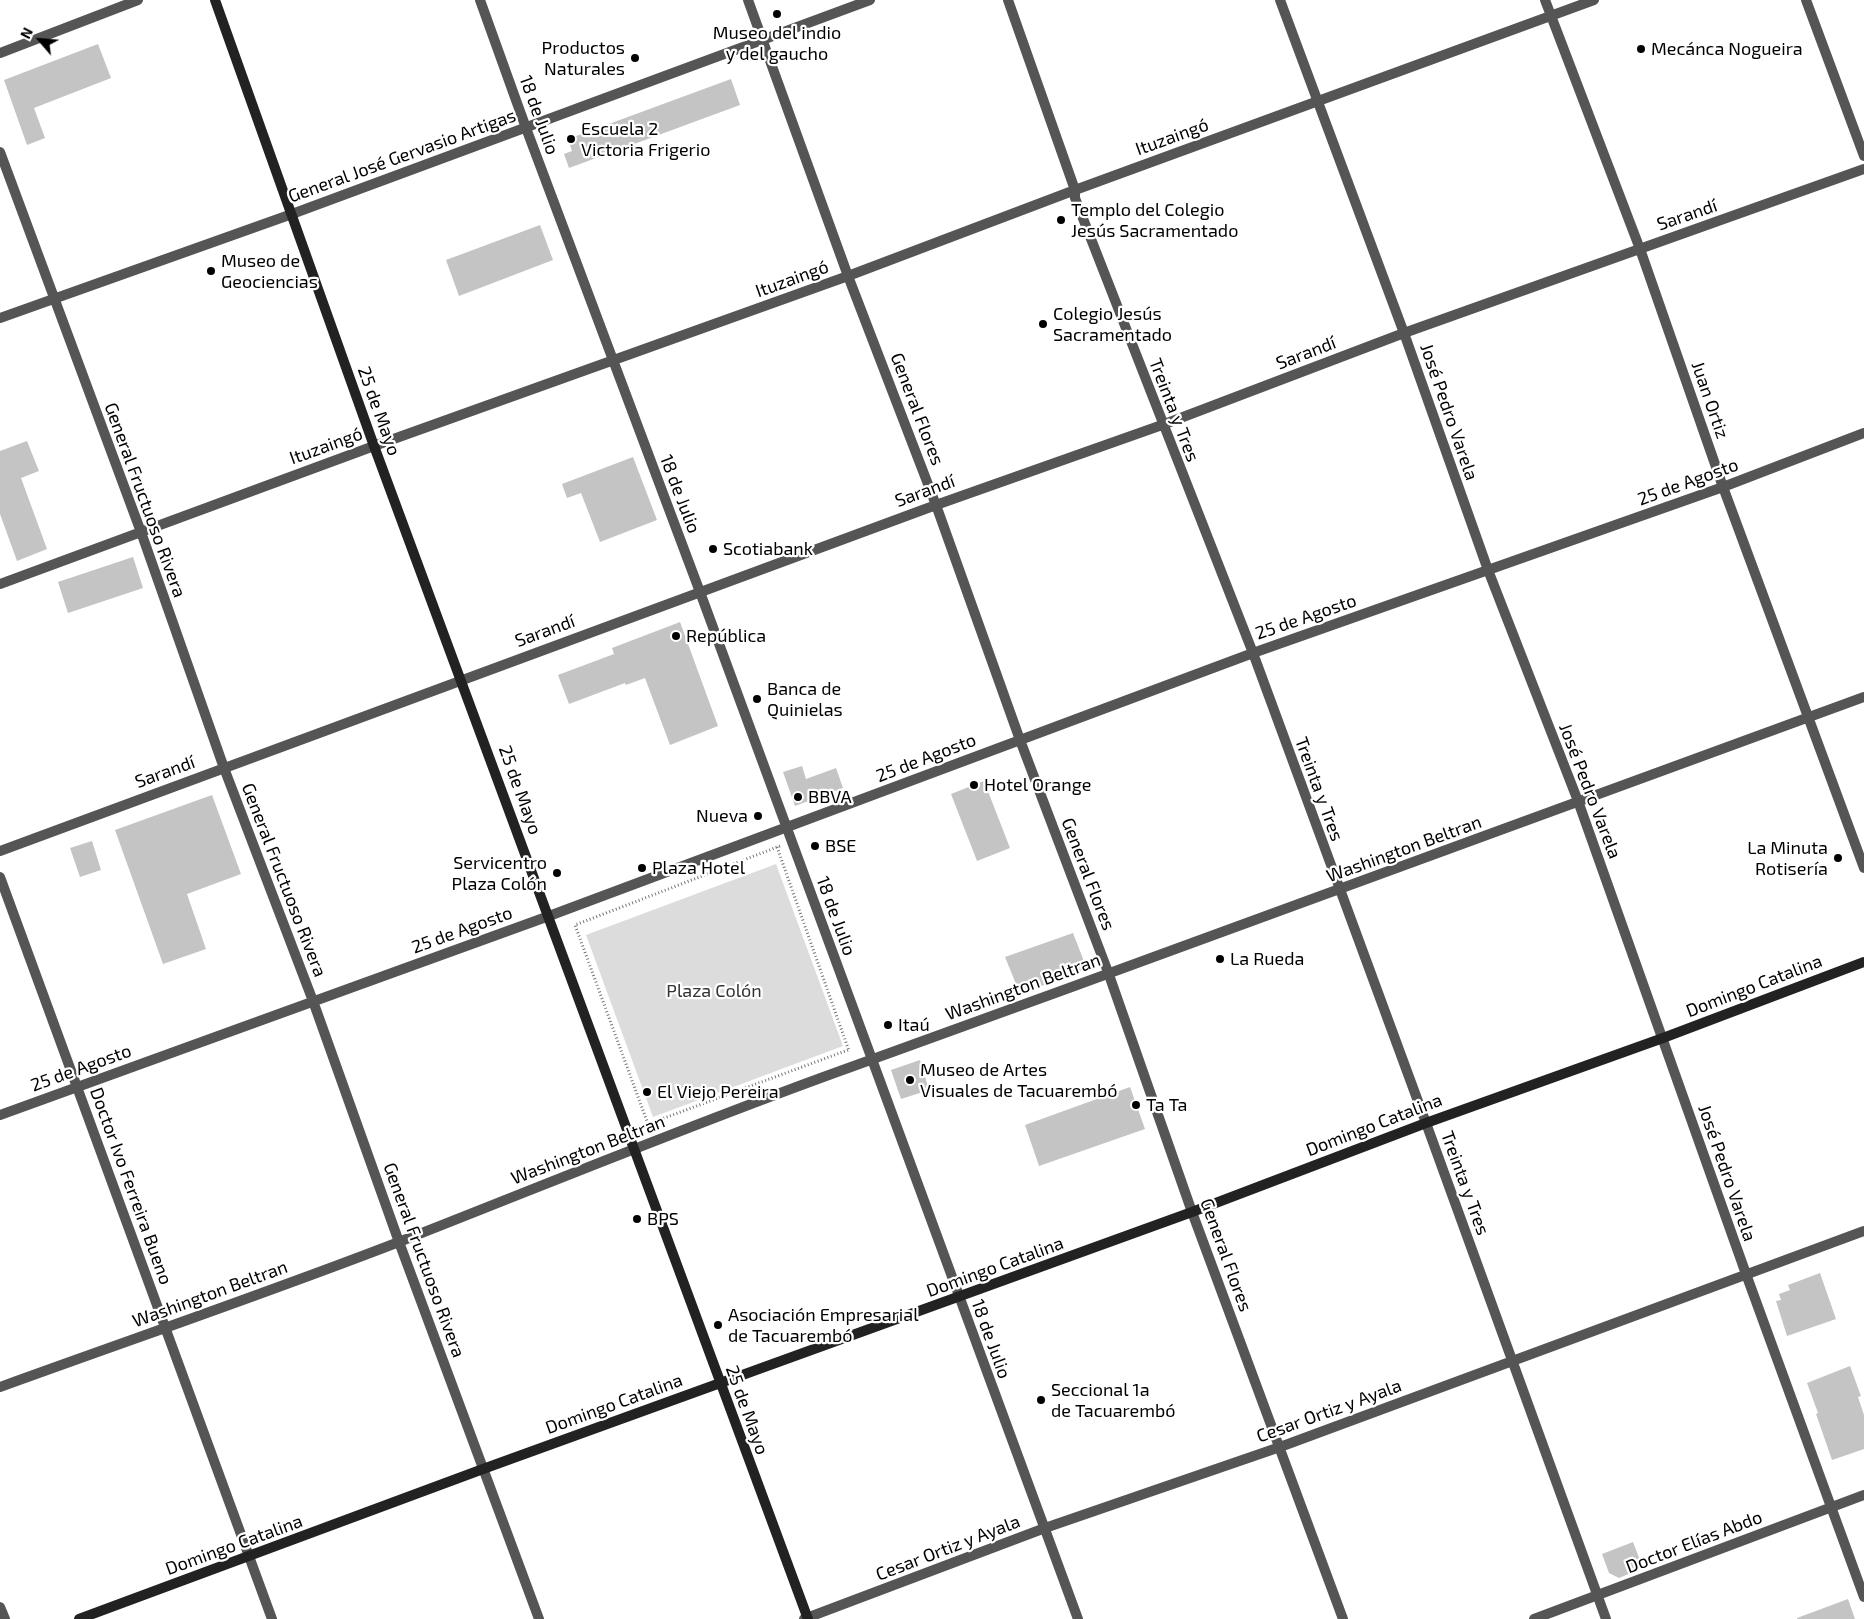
<!DOCTYPE html>
<html>
<head>
<meta charset="utf-8">
<style>
  body { margin:0 }
  #map { position:relative; width:1864px; height:1619px; overflow:hidden; background:#fff; font-family:"Exo 2",sans-serif }
  canvas { display:block }
  .north { position:absolute; left:15px; top:15px; width:50px; height:50px; -webkit-text-stroke:4px #fff; paint-order:stroke; rotate:297deg; font-size:14px; font-weight:700; line-height:20px; text-align:center; color:#000 }
  .north::after { content:''; display:block; margin:auto; width:18px; height:22px; background:#000; clip-path:polygon(50% 0,100% 100%,50% 72%,0 100%) }
</style>
</head>
<body>
<div id="map">
<canvas width="1864" height="1619"></canvas>
<div class="north">N</div>
</div>
<script>
const ctx = document.querySelector('canvas').getContext('2d');
ctx.lineJoin = 'round';
function fill(path, color) { ctx.fillStyle = color; ctx.fill(path, 'evenodd'); }
function strokePath(path, color, width, dash) { ctx.strokeStyle = color; ctx.lineWidth = width; ctx.lineCap = dash ? 'butt' : 'round'; ctx.setLineDash(dash || []); ctx.stroke(path); }
function label(font, color, halo, rows, align = 'center') {
  ctx.font = font + ' "Exo 2",sans-serif'; ctx.lineWidth = 4.5; ctx.setLineDash([]); ctx.textBaseline = 'middle'; ctx.strokeStyle = halo; ctx.fillStyle = color; for (const [text, x, y, turn = 0] of rows) {
    ctx.save(); ctx.translate(x, y); ctx.rotate((+turn || 0) * Math.PI / 180); ctx.textAlign = isNaN(turn) ? turn : align; if (halo) ctx.strokeText(text, 0, 0); ctx.fillText(text, 0, 0); ctx.restore();
  }
}
fill(new Path2D(`
  M 776,864 L 843,1046 L 653,1117 L 586,935 Z`), '#dcdcdc');
fill(new Path2D(`
  M 98,44 L 111,78 L 34,108 L 45,138 L 27,145 L 4,80 Z
  M 731,79 L 740,105 L 569,168 L 564,154 L 572,151 L 568,139 Z
  M 540,225 L 553,260 L 459,296 L 446,260 Z
  M 27,441 L 39,471 L 21,478 L 47,549 L 17,561 L 0,514 L 0,451 Z
  M 633,457 L 657,520 L 600,542 L 581,493 L 567,498 L 562,484 Z
  M 133,557 L 143,588 L 68,613 L 58,582 Z
  M 680,622 L 718,726 L 670,745 L 645,678 L 626,685 L 625,683 L 569,704 L 558,675 L 614,654 L 612,648 Z
  M 802,766 L 806,779 L 836,768 L 843,788 L 795,806 L 783,772 Z
  M 984,781 L 1010,848 L 977,861 L 951,794 Z
  M 212,795 L 241,874 L 187,894 L 206,949 L 163,964 L 115,830 Z
  M 92,841 L 101,870 L 80,877 L 70,848 Z
  M 1073,933 L 1087,969 L 1020,994 L 1005,957 Z
  M 920,1060 L 929,1090 L 901,1099 L 891,1070 Z
  M 1130,1087 L 1145,1129 L 1039,1166 L 1025,1125 Z
  M 1820,1273 L 1836,1319 L 1787,1336 L 1776,1301 L 1781,1300 L 1779,1294 L 1790,1290 L 1788,1285 Z
  M 1850,1366 L 1861,1396 L 1858,1397 L 1864,1415 L 1864,1449 L 1832,1460 L 1816,1414 L 1818,1413 L 1807,1383 Z
  M 1633,1542 L 1643,1568 L 1619,1578 L 1609,1573 L 1602,1554 Z
  M 1848,1599 L 1855,1619 L 1797,1619 L 1797,1618 Z`), '#c4c4c4');
strokePath(new Path2D(`
  M 780,846 L 575,925 L 648,1124 L 848,1050
  M 777,847 L 849,1051`), '#777', 3, [1, 2.5]);
strokePath(new Path2D(`
  M 480,0 L 526,128 L 700,592 L 1078,1619
  M 748,0 L 848,276 L 936,505 L 1020,740 L 1108,972 L 1192,1212 L 1343,1619
  M 1008,0 L 1075,190 L 1075,198 L 1253,653 L 1426,1123 L 1606,1619
  M 1280,0 L 1404,333 L 1488,570 L 1578,801 L 1746,1274 L 1864,1597
  M 1545,0 L 1640,249 L 1723,487 L 1864,868
  M 1806,0 L 1864,156
  M 0,53 L 138,0
  M 0,152 L 141,532 L 224,768 L 313,1001 L 399,1242 L 539,1619
  M 0,318 L 292,214 L 870,0
  M 0,584 L 374,446 L 848,276 L 1075,190 L 1594,0
  M 0,851 L 936,505 L 1162,425 L 1404,333 L 1864,169
  M 0,877 L 272,1619
  M 0,1115 L 549,916 L 1253,653 L 1723,487 L 1864,433
  M 0,1387 C 135,1338 270,1292 404,1240 C 552,1182 700,1121 851,1067 C 1189,945 1526,821 1864,697
  M 0,1607 L 5,1619
  M 804,1619 L 1045,1528 L 1280,1447 L 1864,1231
  M 1534,1619 L 1864,1495`), '#555', 10);
strokePath(new Path2D(`
  M 215,0 L 374,446 L 808,1619
  M 79,1619 L 483,1469 L 1192,1212 L 1426,1123 L 1663,1038 L 1864,962`), '#222', 10);
for (const [x, y, r, color] of [
  [777,14,5,"#000"],
  [1641,49,5,"#000"],
  [635,58,5,"#000"],
  [571,139,5,"#000"],
  [1061,220,5,"#000"],
  [211,271,5,"#000"],
  [1043,324,5,"#000"],
  [713,549,5,"#000"],
  [676,636,5,"#000"],
  [757,699,5,"#000"],
  [974,785,5,"#000"],
  [798,797,5,"#000"],
  [758,816,5,"#000"],
  [815,846,5,"#000"],
  [1838,858,5,"#000"],
  [642,868,5,"#000"],
  [557,873,5,"#000"],
  [1220,959,5,"#000"],
  [888,1025,5,"#000"],
  [910,1080,5,"#000"],
  [647,1092,5,"#000"],
  [1136,1105,5,"#000"],
  [637,1219,5,"#000"],
  [718,1325,5,"#000"],
  [1041,1400,5,"#000"]
]) { const dot = new Path2D(); dot.arc(x, y, r, 0, 2 * Math.PI); ctx.fillStyle = color; ctx.fill(dot); strokePath(dot, '#fff', 2); }
label('18px', '#000', '#fff', [
  ["Museo del indio",777,33,"center"],
  ["y del gaucho",777,54,"center"],
  ["Productos",625,48,"right"],
  ["Naturales",625,69,"right"],
  ["Mecánca Nogueira",1651,49],
  ["Escuela 2",581,129],
  ["Victoria Frigerio",581,150],
  ["Templo del Colegio",1071,210],
  ["Jesús Sacramentado",1071,231],
  ["Museo de",221,261],
  ["Geociencias",221,282],
  ["Colegio Jesús",1053,314],
  ["Sacramentado",1053,335],
  ["Scotiabank",723,549],
  ["República",686,636],
  ["Banca de",767,689],
  ["Quinielas",767,710],
  ["Hotel Orange",984,785],
  ["BBVA",808,797],
  ["Nueva",748,816,"right"],
  ["BSE",825,846],
  ["La Minuta",1828,848,"right"],
  ["Rotisería",1828,869,"right"],
  ["Servicentro",547,863,"right"],
  ["Plaza Colón",547,884,"right"],
  ["Plaza Hotel",652,868],
  ["La Rueda",1230,959],
  ["Itaú",898,1025],
  ["Museo de Artes",920,1070],
  ["Visuales de Tacuarembó",920,1091],
  ["El Viejo Pereira",657,1092],
  ["Ta Ta",1146,1105],
  ["BPS",647,1219],
  ["Asociación Empresarial",728,1315],
  ["de Tacuarembó",728,1336],
  ["Seccional 1a",1051,1390],
  ["de Tacuarembó",1051,1411]
], 'left');
label('18px', '#000', '#fff', [
  ["18 de Julio",539,115,70],
  ["Ituzaingó",1172,137,-20],
  ["General José Gervasio Artigas",402,156,-20],
  ["Sarandí",1687,215,-19],
  ["Ituzaingó",792,279,-20],
  ["Sarandí",1306,353,-21],
  ["Juan Ortiz",1710,400,71],
  ["General Flores",917,409,69],
  ["Treinta y Tres",1174,410,69],
  ["25 de Mayo",379,411,70],
  ["José Pedro Varela",1449,412,71],
  ["Ituzaingó",326,446,-20],
  ["25 de Agosto",1688,482,-20],
  ["Sarandí",925,491,-20],
  ["18 de Julio",680,494,69],
  ["General Fructuoso Rivera",145,500,70],
  ["25 de Agosto",1306,617,-19],
  ["Sarandí",545,631,-20],
  ["25 de Agosto",926,758,-21],
  ["Sarandí",165,772,-20],
  ["Treinta y Tres",1319,789,70],
  ["25 de Mayo",520,790,70],
  ["José Pedro Varela",1590,791,69],
  ["Washington Beltran",1404,849,-20],
  ["General Flores",1088,874,69],
  ["General Fructuoso Rivera",284,880,69],
  ["18 de Julio",836,916,70],
  ["25 de Agosto",462,930,-20],
  ["Domingo Catalina",1754,986,-21],
  ["Washington Beltran",1023,987,-20],
  ["25 de Agosto",81,1068,-20],
  ["Domingo Catalina",1374,1125,-21],
  ["Washington Beltran",588,1150,-21],
  ["José Pedro Varela",1727,1173,71],
  ["Treinta y Tres",1465,1183,70],
  ["Doctor Ivo Ferreira Bueno",131,1186,70],
  ["General Flores",1226,1255,70],
  ["General Fructuoso Rivera",424,1260,70],
  ["Domingo Catalina",995,1267,-20],
  ["Washington Beltran",210,1294,-20],
  ["18 de Julio",991,1339,70],
  ["Domingo Catalina",614,1404,-20],
  ["25 de Mayo",747,1410,70],
  ["Cesar Ortiz y Ayala",1329,1411,-20],
  ["Doctor Elías Abdo",1694,1542,-21],
  ["Domingo Catalina",234,1545,-20],
  ["Cesar Ortiz y Ayala",948,1548,-21]
]);
label('18px', '#333', '#fff', [
  ["Plaza Colón",714,991]
]);
</script>
</body>
</html>
